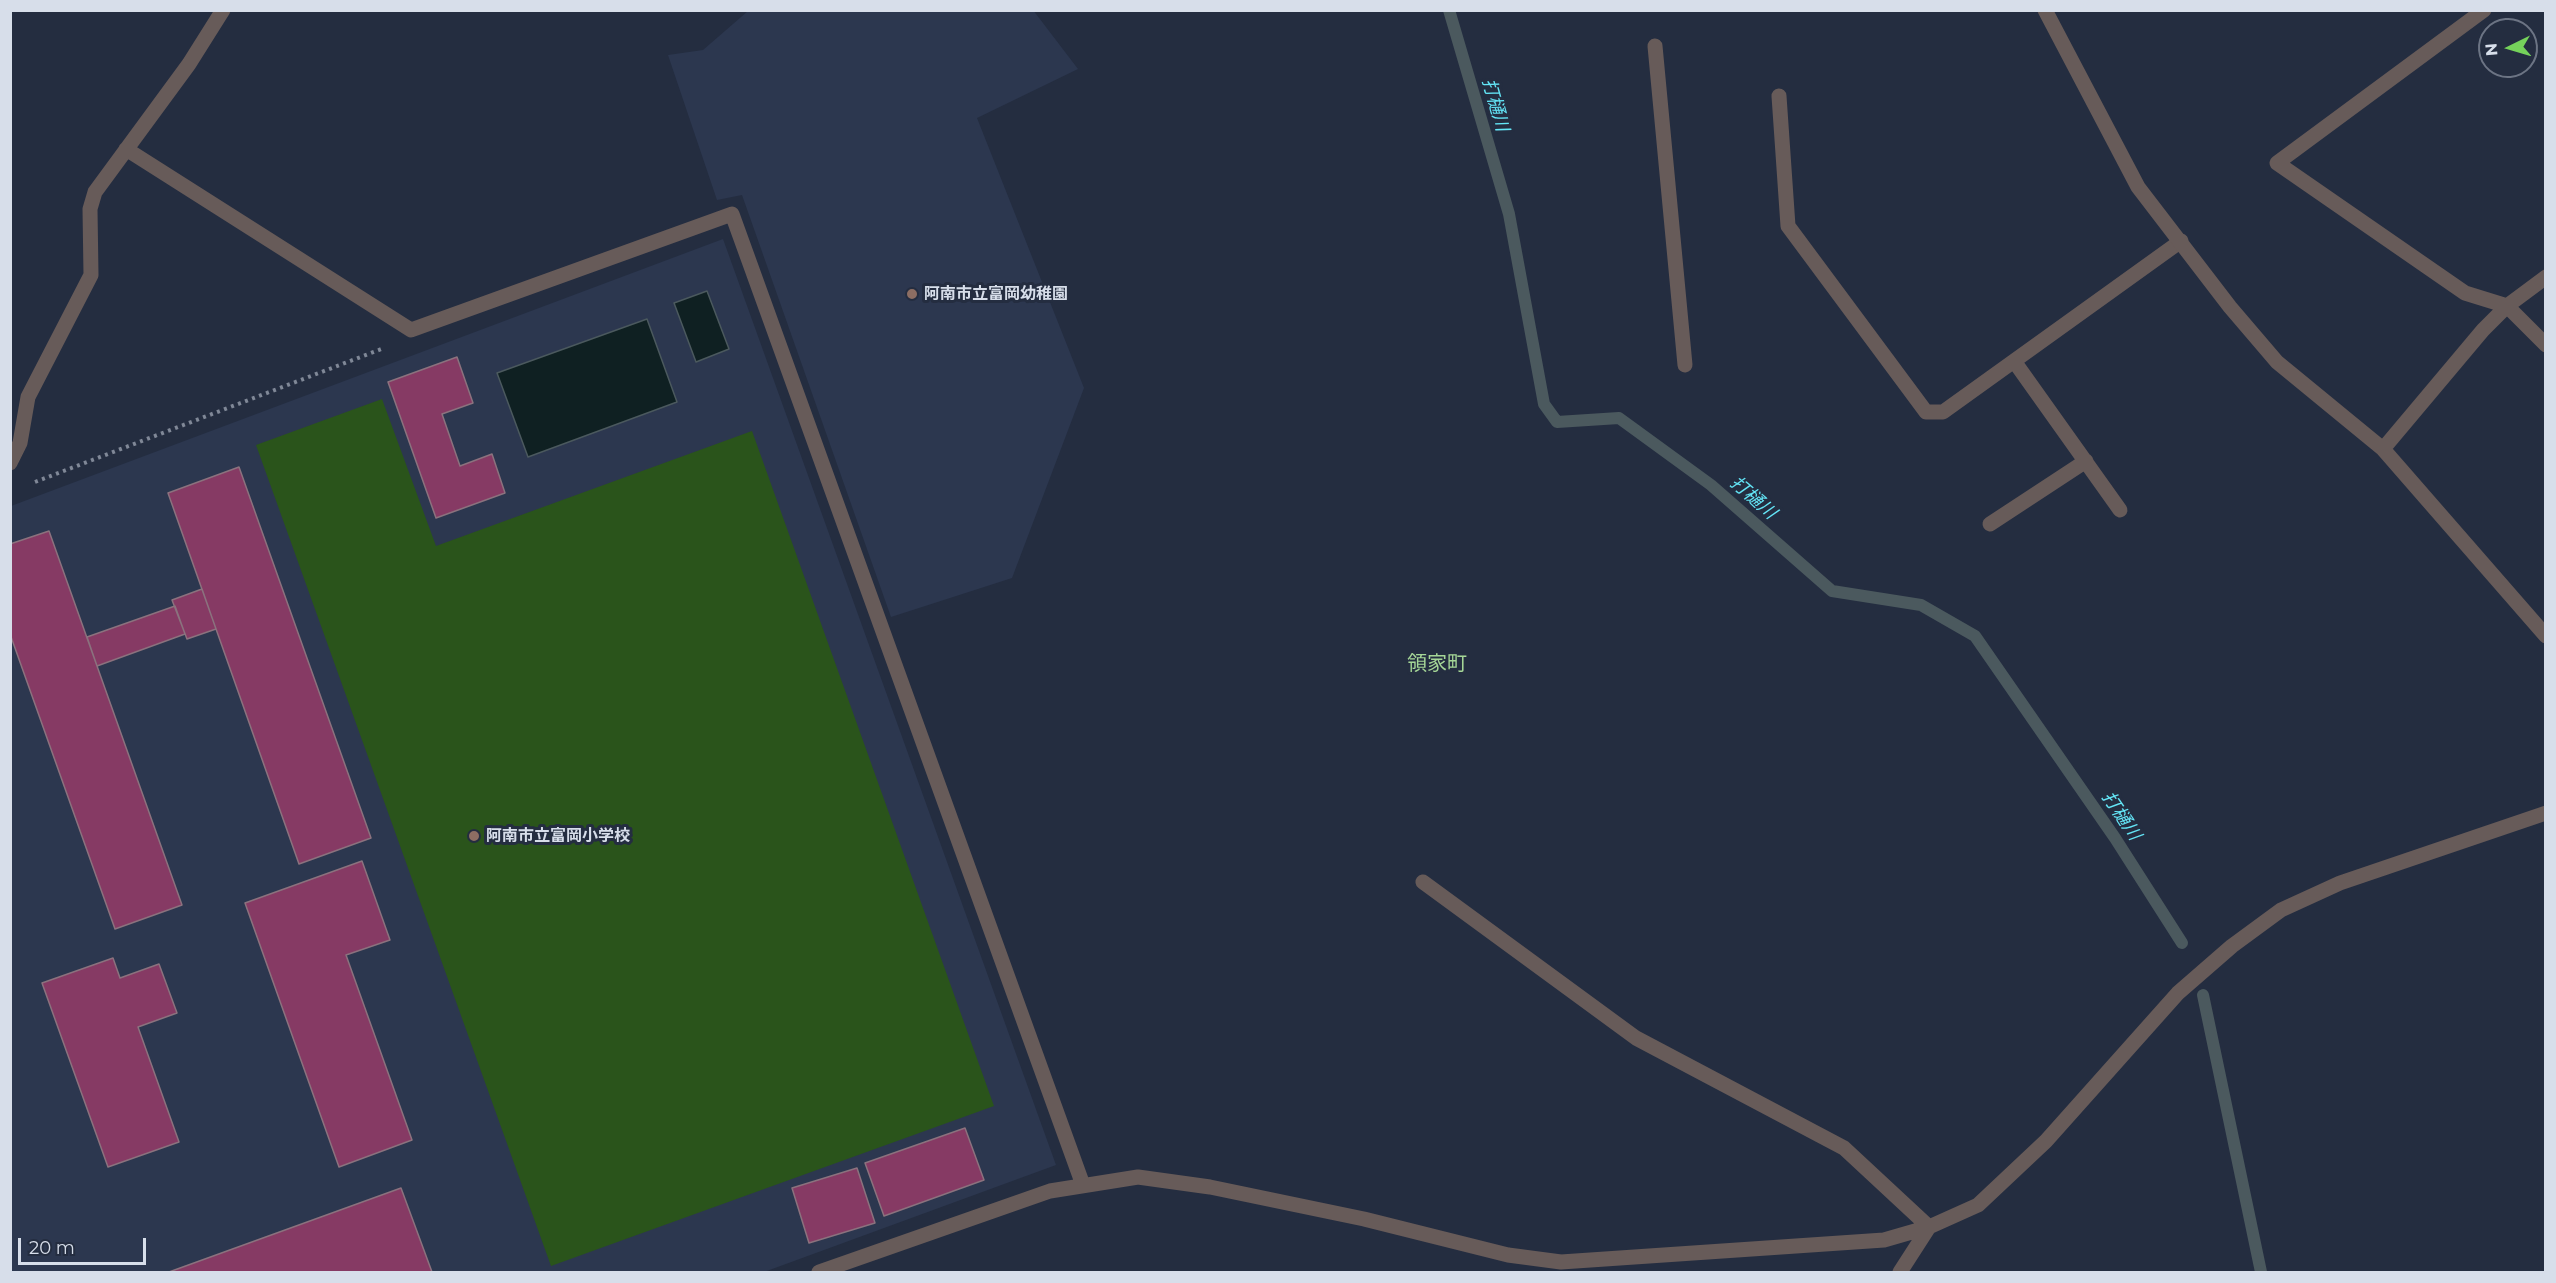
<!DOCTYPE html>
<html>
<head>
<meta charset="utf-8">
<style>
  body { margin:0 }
  #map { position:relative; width:2556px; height:1283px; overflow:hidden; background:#242d40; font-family:Montserrat,sans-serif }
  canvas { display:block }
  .frame { position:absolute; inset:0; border:12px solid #d7deea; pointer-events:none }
  .north { position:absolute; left:2478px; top:18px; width:60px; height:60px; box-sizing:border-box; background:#242d40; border:2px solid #6c7484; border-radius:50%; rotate:265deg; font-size:16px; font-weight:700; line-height:24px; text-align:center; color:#d7deea }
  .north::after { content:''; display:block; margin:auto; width:21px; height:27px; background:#75d25b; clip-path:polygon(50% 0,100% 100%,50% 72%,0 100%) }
  .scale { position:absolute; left:18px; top:1238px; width:128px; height:27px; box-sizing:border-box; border:3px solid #d7deea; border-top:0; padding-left:8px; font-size:18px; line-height:21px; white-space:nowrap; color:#d7deea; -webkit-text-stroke:4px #242d40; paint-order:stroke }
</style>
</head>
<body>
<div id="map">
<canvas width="2556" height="1283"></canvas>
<div class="frame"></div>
<div class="north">N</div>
<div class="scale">20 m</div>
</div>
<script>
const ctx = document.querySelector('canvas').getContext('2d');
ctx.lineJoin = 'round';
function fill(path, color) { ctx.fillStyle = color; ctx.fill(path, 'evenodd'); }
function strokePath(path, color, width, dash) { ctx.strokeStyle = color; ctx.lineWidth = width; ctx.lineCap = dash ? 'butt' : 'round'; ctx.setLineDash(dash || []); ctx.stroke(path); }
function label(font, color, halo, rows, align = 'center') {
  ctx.font = font + ' Montserrat,"Noto Sans JP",sans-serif'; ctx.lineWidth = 6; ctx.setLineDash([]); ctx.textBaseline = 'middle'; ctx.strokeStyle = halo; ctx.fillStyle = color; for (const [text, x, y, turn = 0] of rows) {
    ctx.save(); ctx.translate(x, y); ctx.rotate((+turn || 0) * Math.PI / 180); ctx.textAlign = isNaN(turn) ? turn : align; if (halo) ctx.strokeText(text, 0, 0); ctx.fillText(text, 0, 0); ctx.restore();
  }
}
fill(new Path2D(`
  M 1033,10 L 1078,69 L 977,118 L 1084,388 L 1012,578 L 891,617 L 742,195 L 717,200 L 668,55 L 703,50 L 748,11 Z
  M 723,239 L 1056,1165 L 764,1272 L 11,1272 L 11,506 Z`), '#2c374f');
fill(new Path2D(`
  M 382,399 L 436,546 L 752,431 L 994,1106 L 551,1266 L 256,445 Z`), '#2a541b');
const water = new Path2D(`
  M 707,291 L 729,349 L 696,362 L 674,303 Z
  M 647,319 L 677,402 L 528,457 L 497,373 Z`);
fill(water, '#0f2022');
strokePath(water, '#4b595e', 1.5);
strokePath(new Path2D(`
  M 1449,10 L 1509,214 L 1544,404 L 1557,422 L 1619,418 L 1711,485 L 1832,591 L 1921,605 L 1975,636 L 2115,838 L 2182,943
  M 2203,995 L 2261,1272`), '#4b595e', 12);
const building = new Path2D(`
  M 457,357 L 473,403 L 442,414 L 460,466 L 492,454 L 505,493 L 436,518 L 388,382 Z
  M 239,467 L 371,838 L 299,864 L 168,493 Z
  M 49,531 L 182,905 L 115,929 L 10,634 L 10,544 Z
  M 202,589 L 216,629 L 187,639 L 172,600 Z
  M 175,606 L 185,634 L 97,666 L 87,637 Z
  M 362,861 L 390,940 L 346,955 L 412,1140 L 339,1167 L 245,903 Z
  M 113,958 L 120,978 L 159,964 L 177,1013 L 138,1027 L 179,1142 L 108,1167 L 42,983 Z
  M 965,1128 L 984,1180 L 884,1216 L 865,1163 Z
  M 857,1168 L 875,1223 L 809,1243 L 792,1188 Z
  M 401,1188 L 432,1272 L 169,1272 Z`);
fill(building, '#863a64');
strokePath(building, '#8b727e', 1.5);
strokePath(new Path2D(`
  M 35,482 L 384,348`), '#808897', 4, [3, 4.5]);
strokePath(new Path2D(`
  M 1655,46 L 1685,365
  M 1779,96 L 1788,226 L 1926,412 L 1943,412 L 2181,241
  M 2014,361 L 2120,510
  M 1990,524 L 2086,461`), '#675b59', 15);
strokePath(new Path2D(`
  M 2045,10 L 2138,187 L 2230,307 L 2277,362 L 2383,449 L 2546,636
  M 2484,10 L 2277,163 L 2465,293 L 2507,306 L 2546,345
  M 126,149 L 411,330 L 732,214 L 1083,1185
  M 2383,449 L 2483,330 L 2507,306 L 2546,277
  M 10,463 L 20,443 L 28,397 L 91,275 L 90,209 L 95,192 L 189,64 L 223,10
  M 1423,882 L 1636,1038 L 1844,1148 L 1929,1227 L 1900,1272
  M 819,1272 L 1050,1191 L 1138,1177 L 1210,1187 L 1364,1219 L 1508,1255 L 1561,1262 L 1884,1240 L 1929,1227 L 1978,1205 L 2046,1141 L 2178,993 L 2232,946 L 2281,910 L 2340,883 L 2546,813`), '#675b59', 15);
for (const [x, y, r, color] of [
  [912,294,6,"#8d6e63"],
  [474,836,6,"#8d6e63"]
]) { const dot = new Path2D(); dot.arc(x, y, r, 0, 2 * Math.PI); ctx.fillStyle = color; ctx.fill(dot); strokePath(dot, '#242d40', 2); }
label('bold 16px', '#d7deea', '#242d40', [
  ["阿南市立富岡幼稚園",924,294],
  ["阿南市立富岡小学校",486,836]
], 'left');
label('italic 18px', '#64e6f7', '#242d40', [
  ["打樋川",1495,105,74],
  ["打樋川",1753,498,41],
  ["打樋川",2121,816,56]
]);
label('20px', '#a5d697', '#242d40', [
  ["領家町",1437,664]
]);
</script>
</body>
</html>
